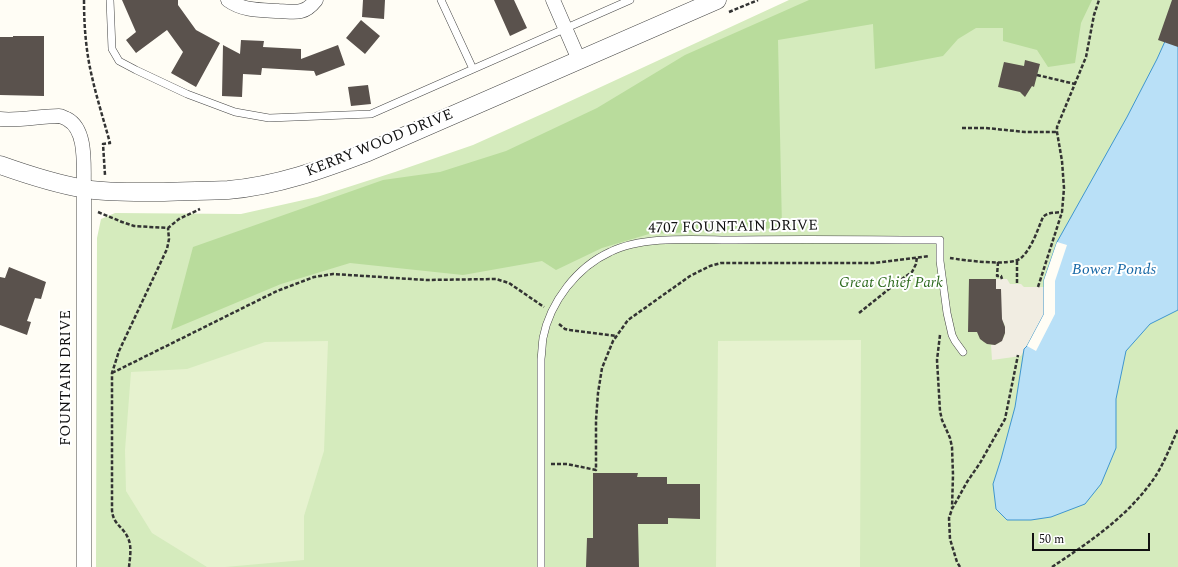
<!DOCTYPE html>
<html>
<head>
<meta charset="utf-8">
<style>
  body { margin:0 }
  #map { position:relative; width:1178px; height:567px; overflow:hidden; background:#fffdf5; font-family:Spectral,serif }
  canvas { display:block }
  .scale { position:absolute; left:1032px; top:533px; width:118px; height:18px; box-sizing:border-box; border:2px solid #111; border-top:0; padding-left:5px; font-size:12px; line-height:14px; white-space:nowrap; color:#111; -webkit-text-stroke:3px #fff; paint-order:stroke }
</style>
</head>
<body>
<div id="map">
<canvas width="1178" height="567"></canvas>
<div class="scale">50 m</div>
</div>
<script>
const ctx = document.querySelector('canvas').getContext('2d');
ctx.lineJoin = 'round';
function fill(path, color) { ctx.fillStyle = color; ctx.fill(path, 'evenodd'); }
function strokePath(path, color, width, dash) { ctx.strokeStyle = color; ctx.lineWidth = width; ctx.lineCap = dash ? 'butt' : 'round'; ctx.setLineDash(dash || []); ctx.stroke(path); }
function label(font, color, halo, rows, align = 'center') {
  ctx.font = font + ' Spectral,serif'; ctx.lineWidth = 4; ctx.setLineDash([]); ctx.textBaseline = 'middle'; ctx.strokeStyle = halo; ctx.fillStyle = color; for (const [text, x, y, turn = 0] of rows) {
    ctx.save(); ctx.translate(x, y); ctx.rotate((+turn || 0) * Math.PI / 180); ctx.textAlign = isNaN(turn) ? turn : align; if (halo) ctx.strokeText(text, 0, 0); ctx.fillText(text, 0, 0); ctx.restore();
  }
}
fill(new Path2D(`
  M 789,0 L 1178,0 L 1178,567 L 96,567 L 97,238 L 101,219 L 115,213 L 241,214 L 317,197 L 395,172 L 473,145 L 551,110 Z`), '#d5ebbd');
fill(new Path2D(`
  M 809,0 L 1092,0 L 1081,23 L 1075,63 L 1048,67 L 1037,50 L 1003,41 L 1003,28 L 976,28 L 958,39 L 943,56 L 875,69 L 873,24 L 778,40 L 782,228 L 649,234 L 602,248 L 556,270 L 542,261 L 463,275 L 350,263 L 281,284 L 171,330 L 193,247 L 383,180 L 440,172 L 506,151 L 597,108 L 685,55 Z`), '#b9dc9c');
fill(new Path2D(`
  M 861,340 L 860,567 L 716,567 L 718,341 Z
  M 328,341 L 324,451 L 304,516 L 304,560 L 225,567 L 207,567 L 152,533 L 126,491 L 125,450 L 131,372 L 187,369 L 265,342 Z`), '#e6f2cf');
fill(new Path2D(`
  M 996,279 L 1007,279 L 1010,284 L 1021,284 L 1024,287 L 1044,287 L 1044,314 L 1021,356 L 992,360 L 991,345 L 995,345 L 999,343 L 1004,337 L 1005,333 L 1005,327 L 1004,323 L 1000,320 L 996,289 Z`), '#f1ede2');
const water = new Path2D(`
  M 1178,16 L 1178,310 L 1150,324 L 1126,351 L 1116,399 L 1116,448 L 1101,484 L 1085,504 L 1051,517 L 1031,520 L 1007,520 L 996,509 L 993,484 L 1001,459 L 1015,407 L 1024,349 L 1027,346 L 1044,314 L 1044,280 L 1057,242 L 1127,117 L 1157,59 L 1176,17 Z`);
fill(water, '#b9e0f7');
strokePath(water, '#3f96cf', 1);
fill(new Path2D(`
  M 1057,242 L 1067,245 L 1055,281 L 1055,314 L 1036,351 L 1027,346 L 1044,314 L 1044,280 Z`), '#fffdf5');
fill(new Path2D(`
  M 122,0 L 178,0 L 178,5 L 196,30 L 220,43 L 196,87 L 171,73 L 183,52 L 167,30 L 136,53 L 126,40 L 136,32 Z
  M 363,0 L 385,0 L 384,19 L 362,17 Z
  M 494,0 L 514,0 L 527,28 L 510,36 Z
  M 1172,0 L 1178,0 L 1178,47 L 1158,40 Z
  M 361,20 L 380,36 L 365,54 L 346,38 Z
  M 13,36 L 44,36 L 44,96 L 0,95 L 0,37 L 13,37 Z
  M 241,40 L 264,41 L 263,47 L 301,49 L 301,59 L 338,45 L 345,65 L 316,76 L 314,71 L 262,68 L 261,75 L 243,74 L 242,97 L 222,96 L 223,45 L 240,54 Z
  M 1025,60 L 1040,64 L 1034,87 L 1032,86 L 1025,97 L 1020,92 L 998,87 L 1004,62 L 1024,66 Z
  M 368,85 L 371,104 L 351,106 L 348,87 Z
  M 9,267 L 46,282 L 41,299 L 35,298 L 27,321 L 31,322 L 27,335 L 0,325 L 0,277 L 5,278 Z
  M 969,279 L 996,279 L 996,289 L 1001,289 L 1002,319 L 1005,327 L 1005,333 L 1002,341 L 995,345 L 987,344 L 984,342 L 980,339 L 977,332 L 968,332 Z
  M 593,473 L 638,473 L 637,477 L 667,477 L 667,484 L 700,484 L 700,519 L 668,518 L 668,524 L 638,524 L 639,567 L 586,567 L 587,538 L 593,538 Z`), '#5a524d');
const service = new Path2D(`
  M 110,0 L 112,49 L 119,61 L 136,70 L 187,94 L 235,112 L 269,118 L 371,114 L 630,0
  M 441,0 L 473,69
  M 541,567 L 541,359 C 542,352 542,345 543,338 C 550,302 577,267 610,252 C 644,235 698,240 736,240 C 804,239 872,240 940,240 L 940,261 L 947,313 L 952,335 L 955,341 L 963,352`);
const minor = new Path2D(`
  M 228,0 C 243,11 261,10 279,11 C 286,11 294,13 301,11 C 307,10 312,5 316,0
  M 553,0 L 579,60
  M 0,119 C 20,121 39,116 59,116 C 62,116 64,118 67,119 C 88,130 83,168 84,188 L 84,567`);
const tertiary = new Path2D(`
  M 0,165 C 28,175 56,184 85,189 C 111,193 138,192 164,192 C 185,191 207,191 228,190 C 277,186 323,169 368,152 L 717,0`);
strokePath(service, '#444', 8);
strokePath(minor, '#444', 15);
strokePath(tertiary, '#444', 19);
strokePath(new Path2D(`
  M 84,0 C 84,26 86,52 92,77 C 97,99 104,121 110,143 L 103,144 L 105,175
  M 729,12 L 758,0
  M 1037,75 L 1075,84
  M 962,128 L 986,128 L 1025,132 L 1057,132
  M 98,212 L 122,222 L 134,226 L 168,228 L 179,219 L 200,209
  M 950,258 C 963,260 1011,267 1021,258 C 1032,248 1037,231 1043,217 C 1048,212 1055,213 1062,212
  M 1017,261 L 1017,284
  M 998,262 L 997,276 L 1001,276 L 1002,279
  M 1038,287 L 1062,212 L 1064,188 L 1062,161 L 1057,132 L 1057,127 L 1086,57 L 1094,15 L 1099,0
  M 859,313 L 899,281 L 912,272 L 916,264 L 917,257
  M 559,324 L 565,329 L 570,330 L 617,336
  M 940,335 L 937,360 L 940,411 L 942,420 L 950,438 L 952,447 L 953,475 L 952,508
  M 112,373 L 277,291 L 314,277 L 333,274 L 427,280 L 496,279 L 509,283 L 544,307
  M 551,464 L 567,464 L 596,470 L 596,420 L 598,393 L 602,368 L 613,341 L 628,320 L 690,276 L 710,266 L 721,263 L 874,263 L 929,256
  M 129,567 C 130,558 132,546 128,538 C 123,526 113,525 112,510 L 112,373 L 119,351 L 167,249 L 169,239 L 168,228
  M 960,567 L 957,562 L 950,539 L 949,518 L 952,509 L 967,482 L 980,463 L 1005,419 L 1018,355
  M 1052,567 C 1088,543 1124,519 1150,484 C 1163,467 1170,447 1178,429`), '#333', 2.5, [4, 2]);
strokePath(service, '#fff', 7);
strokePath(minor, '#fff', 14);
strokePath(tertiary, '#fff', 18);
label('15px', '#111', '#fff', [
  ["KERRY WOOD DRIVE",380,144,-22],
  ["4707 FOUNTAIN DRIVE",733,228,-1],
  ["FOUNTAIN DRIVE",67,378,-90]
]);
label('italic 15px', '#2f6b1f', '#fff', [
  ["Great Chief Park",891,284]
]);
label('italic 16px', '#1768a6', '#fff', [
  ["Bower Ponds",1114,271]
]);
</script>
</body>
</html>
